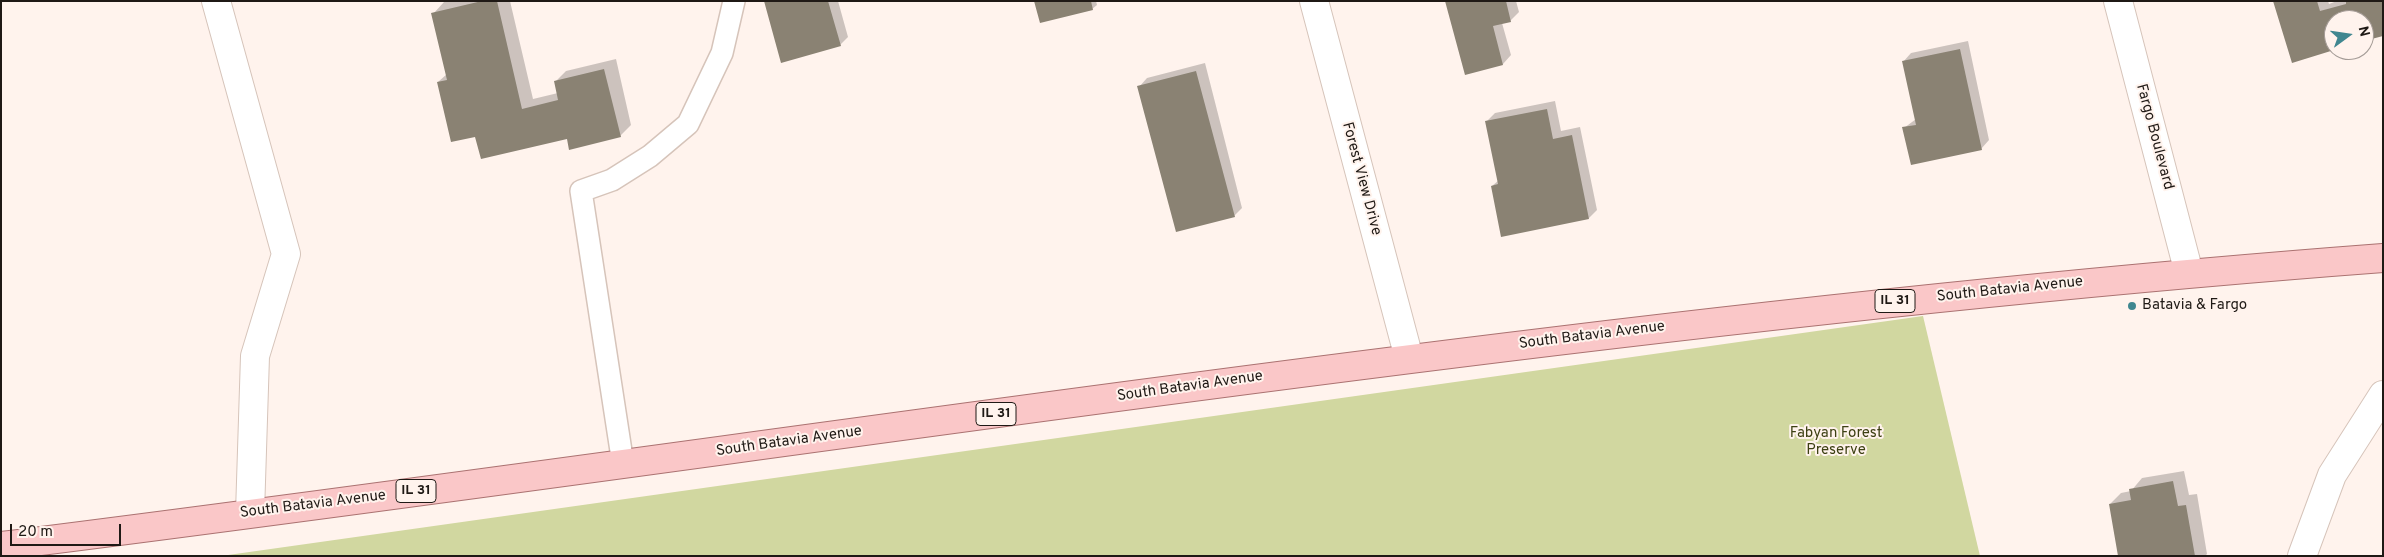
<!DOCTYPE html>
<html>
<head>
<meta charset="utf-8">
<style>
  body { margin:0 }
  #map { position:relative; width:2384px; height:557px; overflow:hidden; background:#fff3ed; font-family:Overpass,sans-serif }
  canvas { display:block }
  .frame { position:absolute; inset:0; border:2px solid #1f1915; pointer-events:none }
  .north { position:absolute; left:2324px; top:10px; width:50px; height:50px; box-sizing:border-box; background:#fff3ed; border:1px solid #a59c97; border-radius:50%; rotate:76deg; font-size:14px; font-weight:700; line-height:20px; text-align:center; color:#1f1915 }
  .north::after { content:''; display:block; margin:auto; width:18px; height:22px; background:#408790; clip-path:polygon(50% 0,100% 100%,50% 72%,0 100%) }
  .scale { position:absolute; left:10px; top:524px; width:111px; height:22px; box-sizing:border-box; border:2px solid #1f1915; border-top:0; padding-left:6px; font-size:15px; line-height:18px; white-space:nowrap; color:#1f1915; -webkit-text-stroke:4px #fff3ed; paint-order:stroke }
</style>
</head>
<body>
<div id="map">
<canvas width="2384" height="557"></canvas>
<div class="frame"></div>
<div class="north">N</div>
<div class="scale">20 m</div>
</div>
<script>
const ctx = document.querySelector('canvas').getContext('2d');
ctx.lineJoin = 'round';
function fill(path, color) { ctx.fillStyle = color; ctx.fill(path, 'evenodd'); }
function strokePath(path, color, width, dash) { ctx.strokeStyle = color; ctx.lineWidth = width; ctx.lineCap = dash ? 'butt' : 'round'; ctx.setLineDash(dash || []); ctx.stroke(path); }
function label(font, color, halo, rows, align = 'center') {
  ctx.font = font + ' Overpass,sans-serif'; ctx.lineWidth = 4; ctx.setLineDash([]); ctx.textBaseline = 'middle'; ctx.strokeStyle = halo; ctx.fillStyle = color; for (const [text, x, y, turn = 0] of rows) {
    ctx.save(); ctx.translate(x, y); ctx.rotate((+turn || 0) * Math.PI / 180); ctx.textAlign = isNaN(turn) ? turn : align; if (halo) ctx.strokeText(text, 0, 0); ctx.fillText(text, 0, 0); ctx.restore();
  }
}
fill(new Path2D(`
  M 1923,316 L 1980,556 L 221,556 Z`), '#d1d7a0');
fill(new Path2D(`
  M 449,1 L 510,1 L 533,99 L 558,93 L 555,82 L 566,71 L 616,59 L 631,125 L 620,136 L 567,137 L 476,135 L 438,82 L 447,74 L 433,14 L 444,2 Z
  M 765,1 L 838,1 L 848,37 L 840,45 Z
  M 1036,1 L 1096,1 L 1097,5 L 1092,9 Z
  M 1446,1 L 1516,1 L 1519,12 L 1510,21 L 1502,23 L 1511,55 L 1503,64 L 1466,74 Z
  M 2275,1 L 2328,1 L 2329,4 L 2337,1 L 2383,1 L 2364,40 L 2364,20 L 2334,20 L 2334,49 Z
  M 1968,41 L 1989,140 L 1981,149 L 1904,128 L 1916,119 L 1903,62 L 1911,53 Z
  M 1205,63 L 1242,208 L 1234,216 L 1139,87 L 1147,78 Z
  M 1555,101 L 1561,131 L 1580,127 L 1597,210 L 1589,218 L 1502,235 L 1492,186 L 1499,180 L 1486,122 L 1495,113 Z
  M 2184,471 L 2189,495 L 2197,494 L 2207,554 L 2205,556 L 2120,556 L 2110,504 L 2121,493 L 2131,491 L 2142,478 Z`), '#0003');
fill(new Path2D(`
  M 482,1 L 497,1 L 522,109 L 558,100 L 554,81 L 604,69 L 621,137 L 569,150 L 567,139 L 481,159 L 475,137 L 451,142 L 437,82 L 447,80 L 431,13 Z
  M 764,1 L 828,1 L 841,46 L 781,63 Z
  M 1034,1 L 1091,1 L 1093,10 L 1040,23 Z
  M 1445,1 L 1506,1 L 1511,22 L 1493,26 L 1503,65 L 1465,75 Z
  M 2273,1 L 2317,1 L 2320,11 L 2346,4 L 2346,1 L 2383,1 L 2383,36 L 2364,41 L 2364,20 L 2334,20 L 2334,50 L 2292,63 Z
  M 1960,49 L 1982,150 L 1911,165 L 1902,127 L 1916,125 L 1902,61 Z
  M 1196,71 L 1235,217 L 1176,232 L 1137,86 Z
  M 1547,109 L 1553,139 L 1572,135 L 1589,219 L 1501,237 L 1491,186 L 1498,184 L 1485,121 Z
  M 2173,481 L 2178,506 L 2186,505 L 2195,556 L 2118,556 L 2109,504 L 2131,500 L 2129,489 Z`), '#8a8273');
const service = new Path2D(`
  M 623,464 L 581,191 L 612,180 L 650,156 L 688,124 L 722,53 L 734,1`);
const minor = new Path2D(`
  M 216,1 L 286,254 L 255,356 L 250,513
  M 1314,1 L 1409,358
  M 2118,1 L 2189,273
  M 2302,556 L 2332,475 L 2383,395`);
const primary = new Path2D(`
  M 1,546 C 795,447 1585,318 2383,258`);
strokePath(service, '#d6c4ba', 24);
strokePath(minor, '#d6c4ba', 30);
strokePath(primary, '#ab7271', 30);
strokePath(service, '#fff', 21);
strokePath(minor, '#fff', 28);
strokePath(primary, '#fac7c8', 28);
for (const [x, y, r, color] of [
  [2132,306,5,"#408790"]
]) { const dot = new Path2D(); dot.arc(x, y, r, 0, 2 * Math.PI); ctx.fillStyle = color; ctx.fill(dot); strokePath(dot, '#fff3ed', 2); }
for (const [x, y, w] of [
  [1895,301,40],
  [996,414,40],
  [416,491,40]
]) { const box = new Path2D(); box.roundRect(x - w / 2, y - 11.5, w, 23, 4); ctx.fillStyle = '#fff3ed'; ctx.fill(box); strokePath(box, '#1f1915', 1); }
label('bold 14px', '#1f1915', null, [
  ["IL 31",1895,301],
  ["IL 31",996,414],
  ["IL 31",416,491]
]);
label('15px', '#1f1915', '#fff3ed', [
  ["Fargo Boulevard",2154,137,75],
  ["Forest View Drive",1361,179,75],
  ["South Batavia Avenue",2010,290,-6],
  ["South Batavia Avenue",1592,336,-7],
  ["South Batavia Avenue",1190,387,-8],
  ["South Batavia Avenue",789,442,-8],
  ["South Batavia Avenue",313,505,-7]
]);
label('15px', '#1f1915', '#fff3ed', [
  ["Batavia & Fargo",2142,306]
], 'left');
label('15px', '#3d4013', '#fff3ed', [
  ["Fabyan Forest",1836,434],
  ["Preserve",1836,451]
]);
</script>
</body>
</html>
